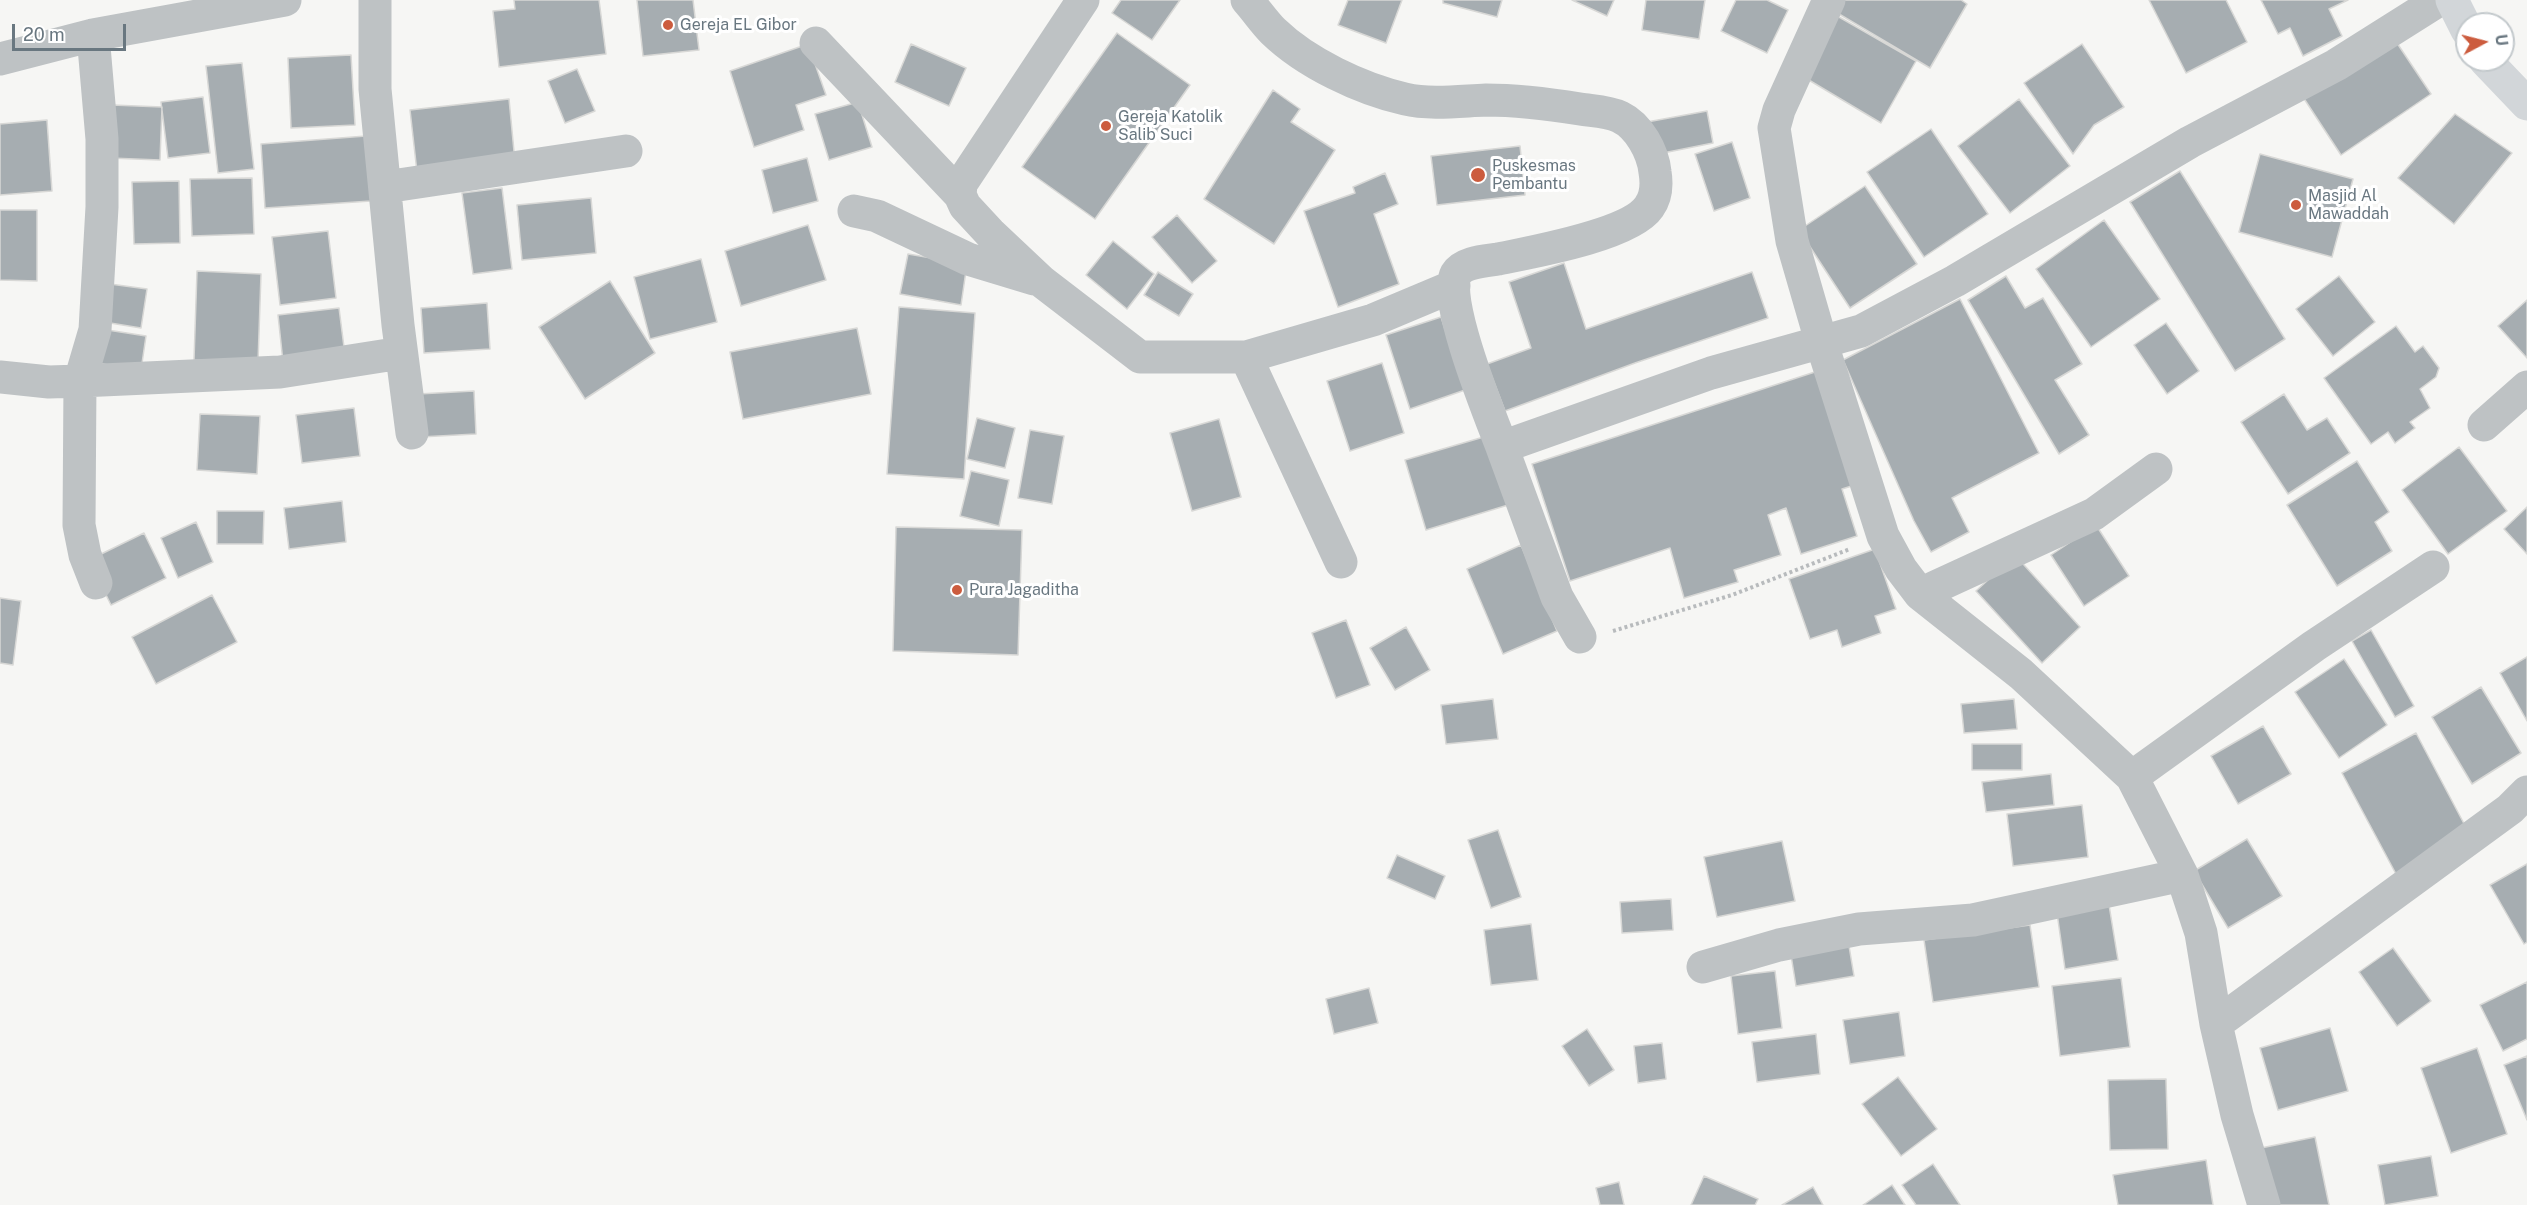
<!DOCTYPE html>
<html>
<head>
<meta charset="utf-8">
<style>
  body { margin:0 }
  #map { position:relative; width:2527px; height:1205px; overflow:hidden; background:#f6f6f4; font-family:"Public Sans",sans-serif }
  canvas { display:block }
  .north { position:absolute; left:2455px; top:12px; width:60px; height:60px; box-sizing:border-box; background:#fff; border:2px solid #c3c9cc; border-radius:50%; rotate:83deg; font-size:16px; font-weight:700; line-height:24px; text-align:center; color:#697780 }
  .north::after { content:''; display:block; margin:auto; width:21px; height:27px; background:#cc5c3e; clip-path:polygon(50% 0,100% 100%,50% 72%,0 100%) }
  .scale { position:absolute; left:12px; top:24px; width:114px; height:27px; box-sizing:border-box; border:3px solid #697780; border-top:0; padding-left:8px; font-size:18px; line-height:21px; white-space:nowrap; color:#697780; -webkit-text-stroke:4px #fff; paint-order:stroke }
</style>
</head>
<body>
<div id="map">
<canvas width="2527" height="1205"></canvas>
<div class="north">U</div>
<div class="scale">20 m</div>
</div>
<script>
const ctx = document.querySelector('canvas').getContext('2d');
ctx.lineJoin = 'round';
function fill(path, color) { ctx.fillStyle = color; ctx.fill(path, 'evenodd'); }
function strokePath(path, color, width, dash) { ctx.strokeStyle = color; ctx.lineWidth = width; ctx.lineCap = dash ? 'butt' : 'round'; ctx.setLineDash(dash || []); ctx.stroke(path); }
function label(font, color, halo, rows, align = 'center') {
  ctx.font = font + ' "Public Sans",sans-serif'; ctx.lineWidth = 6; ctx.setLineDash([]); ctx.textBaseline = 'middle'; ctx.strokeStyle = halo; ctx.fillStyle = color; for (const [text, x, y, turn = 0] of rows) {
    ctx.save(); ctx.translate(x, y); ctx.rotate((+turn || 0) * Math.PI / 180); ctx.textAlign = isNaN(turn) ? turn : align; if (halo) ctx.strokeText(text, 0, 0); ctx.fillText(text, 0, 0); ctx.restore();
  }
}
const building = new Path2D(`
  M 514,0 L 599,0 L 606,54 L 499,67 L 493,11 L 515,9 Z
  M 637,0 L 693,0 L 699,50 L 643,56 Z
  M 1121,0 L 1180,0 L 1152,40 L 1112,13 Z
  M 1348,0 L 1402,0 L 1386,43 L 1338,25 Z
  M 1443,0 L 1502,0 L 1497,17 L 1443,3 Z
  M 1572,0 L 1614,0 L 1607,16 Z
  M 1646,0 L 1705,0 L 1699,39 L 1642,30 Z
  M 1736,0 L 1767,0 L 1788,10 L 1767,53 L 1721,31 Z
  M 1841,0 L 1961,0 L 1967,4 L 1930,68 L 1834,11 Z
  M 2149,0 L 2226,0 L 2247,42 L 2186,73 Z
  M 2261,0 L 2348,0 L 2329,9 L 2342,36 L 2303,56 L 2290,28 L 2278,34 Z
  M 1832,13 L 1916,61 L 1881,123 L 1797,73 Z
  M 1117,33 L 1190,85 L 1095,219 L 1022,167 Z
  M 2393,37 L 2431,94 L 2341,155 L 2303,97 Z
  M 808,44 L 826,95 L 796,105 L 804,130 L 754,147 L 730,71 Z
  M 911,44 L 966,68 L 949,106 L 895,82 Z
  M 2082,44 L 2124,107 L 2094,125 L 2073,154 L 2024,83 Z
  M 351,55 L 355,125 L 291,128 L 288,58 Z
  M 242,63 L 254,169 L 218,173 L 206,66 Z
  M 577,69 L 595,111 L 565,123 L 548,81 Z
  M 1273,90 L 1300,109 L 1291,122 L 1335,150 L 1274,244 L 1204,199 Z
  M 203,97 L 210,153 L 168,158 L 161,102 Z
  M 509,99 L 515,162 L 417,172 L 410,110 Z
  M 2019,99 L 2070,166 L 2010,213 L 1958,146 Z
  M 858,102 L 872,147 L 829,160 L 815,114 Z
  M 112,105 L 162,107 L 160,160 L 110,158 Z
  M 1707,111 L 1713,143 L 1653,155 L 1647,122 Z
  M 2455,114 L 2512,153 L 2454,224 L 2398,178 Z
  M 47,120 L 52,191 L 0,195 L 0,124 Z
  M 1931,129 L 1988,214 L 1924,257 L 1867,172 Z
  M 366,136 L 371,201 L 265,208 L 261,144 Z
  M 1732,142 L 1750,198 L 1714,211 L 1695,154 Z
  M 1520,146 L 1525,195 L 1437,205 L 1431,156 Z
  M 2260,154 L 2353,179 L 2332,257 L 2239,232 Z
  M 807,158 L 818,201 L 773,213 L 762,170 Z
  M 2180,171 L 2285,339 L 2235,371 L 2130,202 Z
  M 1385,173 L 1398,204 L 1374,214 L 1399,284 L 1338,307 L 1304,211 L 1355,193 L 1353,187 Z
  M 252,178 L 254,234 L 192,236 L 190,179 Z
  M 179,181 L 180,243 L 134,244 L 132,182 Z
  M 1865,186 L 1917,264 L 1850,308 L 1799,230 Z
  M 502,188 L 512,269 L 473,274 L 462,193 Z
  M 591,198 L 596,253 L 522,260 L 517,205 Z
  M 0,210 L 37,210 L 37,281 L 0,280 Z
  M 1177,215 L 1217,261 L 1192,283 L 1152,237 Z
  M 2104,220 L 2160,299 L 2091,347 L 2036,269 Z
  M 808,225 L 826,280 L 741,306 L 725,251 Z
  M 328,231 L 336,298 L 280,305 L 272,237 Z
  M 1113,241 L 1154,274 L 1127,309 L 1086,275 Z
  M 908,254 L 967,264 L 961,305 L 900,294 Z
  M 701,259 L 717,322 L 650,339 L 634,277 Z
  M 1564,263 L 1586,329 L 1752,272 L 1768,318 L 1635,363 L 1505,411 L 1487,364 L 1531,348 L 1509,282 Z
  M 197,271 L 261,274 L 258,362 L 194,360 Z
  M 1158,272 L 1193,294 L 1179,316 L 1144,295 Z
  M 2006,276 L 2025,308 L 2043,298 L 2082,364 L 2055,380 L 2089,435 L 2059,454 L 1968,300 Z
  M 2339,276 L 2375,322 L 2333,356 L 2296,309 Z
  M 610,281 L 655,353 L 585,399 L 539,327 Z
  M 110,284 L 147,289 L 141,328 L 104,322 Z
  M 1960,299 L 2039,453 L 1952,498 L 1969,532 L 1931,552 L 1914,521 L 1843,360 Z
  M 2527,300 L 2527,358 L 2498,326 Z
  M 487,303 L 490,349 L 424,353 L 421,308 Z
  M 899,307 L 975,313 L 964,479 L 887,474 Z
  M 339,308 L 345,355 L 283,362 L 278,315 Z
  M 1441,317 L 1465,390 L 1410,409 L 1386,335 Z
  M 2166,323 L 2199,371 L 2167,394 L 2134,345 Z
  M 2396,326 L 2415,352 L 2423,346 L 2439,368 L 2436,377 L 2420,389 L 2430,408 L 2410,422 L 2415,428 L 2395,443 L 2388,432 L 2371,444 L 2324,378 Z
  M 857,328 L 871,394 L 743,419 L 730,352 Z
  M 101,329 L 146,336 L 141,370 L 96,363 Z
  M 1382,363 L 1404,433 L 1350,451 L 1327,381 Z
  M 1821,370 L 1858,484 L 1842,489 L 1857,536 L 1801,554 L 1786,508 L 1768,515 L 1781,555 L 1734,570 L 1738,582 L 1684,598 L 1670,548 L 1570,581 L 1532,464 Z
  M 474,391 L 476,434 L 420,437 L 418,394 Z
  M 2284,394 L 2307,430 L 2327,418 L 2350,453 L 2288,494 L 2241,422 Z
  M 354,408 L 360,456 L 302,463 L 296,415 Z
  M 200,414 L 260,416 L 257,474 L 197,470 Z
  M 977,418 L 1015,428 L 1005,468 L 967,459 Z
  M 1219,419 L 1241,497 L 1192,511 L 1170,433 Z
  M 1030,430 L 1064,436 L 1052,504 L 1018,498 Z
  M 1487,436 L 1508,505 L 1426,530 L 1405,460 Z
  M 2459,447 L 2507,511 L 2448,554 L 2402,490 Z
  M 2357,461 L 2389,512 L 2375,522 L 2392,551 L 2337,586 L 2287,505 Z
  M 971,471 L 1009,480 L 999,526 L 960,516 Z
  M 342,501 L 346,542 L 289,549 L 284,508 Z
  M 2527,507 L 2527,554 L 2504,529 Z
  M 217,511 L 264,511 L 263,544 L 217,544 Z
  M 196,522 L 213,562 L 178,578 L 161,538 Z
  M 2096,525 L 2129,576 L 2084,606 L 2051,555 Z
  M 896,527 L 1022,530 L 1018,655 L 893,651 Z
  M 144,533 L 166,578 L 111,605 L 89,560 Z
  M 1521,545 L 1557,631 L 1503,654 L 1467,569 Z
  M 1875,549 L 1896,609 L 1875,616 L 1881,633 L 1842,647 L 1837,630 L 1810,639 L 1789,579 Z
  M 2015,555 L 2080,627 L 2042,663 L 1976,591 Z
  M 212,595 L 237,642 L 156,684 L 132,637 Z
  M 0,598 L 21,601 L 13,665 L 0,663 Z
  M 1346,620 L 1370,685 L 1336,698 L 1312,633 Z
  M 1406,627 L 1430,670 L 1395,690 L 1370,648 Z
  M 2371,630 L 2414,706 L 2395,717 L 2352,641 Z
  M 2527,657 L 2527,721 L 2500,673 Z
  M 2344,659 L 2387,725 L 2339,758 L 2295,692 Z
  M 2481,687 L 2521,753 L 2472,784 L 2432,717 Z
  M 1493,699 L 1498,739 L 1446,744 L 1441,705 Z
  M 2014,699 L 2017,729 L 1964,733 L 1961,704 Z
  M 2263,726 L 2291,774 L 2238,804 L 2211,756 Z
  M 2416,733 L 2470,835 L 2396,874 L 2342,773 Z
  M 1972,744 L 2022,744 L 2022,770 L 1972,770 Z
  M 2051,774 L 2054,805 L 1986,812 L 1982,782 Z
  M 2082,805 L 2088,857 L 2013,866 L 2007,814 Z
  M 1498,830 L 1521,897 L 1491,908 L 1468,840 Z
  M 2247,839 L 2282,896 L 2228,928 L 2194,871 Z
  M 1782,841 L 1795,901 L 1717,917 L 1704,857 Z
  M 1397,855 L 1445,876 L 1435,899 L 1387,878 Z
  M 2527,864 L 2527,942 L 2524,944 L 2490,885 Z
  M 1671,899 L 1673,930 L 1622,933 L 1620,902 Z
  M 2109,905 L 2118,960 L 2065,969 L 2057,913 Z
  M 1531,924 L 1538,980 L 1491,985 L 1484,930 Z
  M 2030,925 L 2039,987 L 1933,1002 L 1924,940 Z
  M 1848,940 L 1854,976 L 1796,986 L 1790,949 Z
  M 2393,948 L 2431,1001 L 2397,1026 L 2359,972 Z
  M 1775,971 L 1782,1028 L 1738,1034 L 1731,976 Z
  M 2121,978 L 2130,1047 L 2060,1056 L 2052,986 Z
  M 2527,982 L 2527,1039 L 2503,1051 L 2480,1005 Z
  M 1369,988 L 1378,1023 L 1334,1034 L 1326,999 Z
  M 1899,1012 L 1905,1056 L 1850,1064 L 1843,1020 Z
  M 2330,1028 L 2348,1091 L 2278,1110 L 2260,1048 Z
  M 1587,1029 L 1614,1070 L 1589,1086 L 1562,1046 Z
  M 1816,1034 L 1820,1074 L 1757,1082 L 1752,1042 Z
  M 1662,1043 L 1666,1079 L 1638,1083 L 1634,1046 Z
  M 2477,1048 L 2507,1134 L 2451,1153 L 2421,1068 Z
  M 2527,1056 L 2527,1120 L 2504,1065 Z
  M 1898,1077 L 1937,1129 L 1901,1156 L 1862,1104 Z
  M 2166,1079 L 2168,1149 L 2110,1150 L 2108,1080 Z
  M 2315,1137 L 2329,1205 L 2268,1205 L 2256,1149 Z
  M 2431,1156 L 2438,1196 L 2385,1205 L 2378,1165 Z
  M 2206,1160 L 2213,1205 L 2118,1205 L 2113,1175 Z
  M 1933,1164 L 1960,1205 L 1916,1205 L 1902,1185 Z
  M 1704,1176 L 1758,1199 L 1755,1205 L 1691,1205 Z
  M 1619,1182 L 1624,1205 L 1600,1205 L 1596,1188 Z
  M 1892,1185 L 1905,1205 L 1863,1205 Z
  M 1813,1187 L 1823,1205 L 1782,1205 Z`);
fill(building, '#a6adb1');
strokePath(building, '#d8d8d6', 1.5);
strokePath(new Path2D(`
  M 1613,631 L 1732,595 L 1850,549`), '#b8bbbd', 4, [3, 3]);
strokePath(new Path2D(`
  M 375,0 L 375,89 L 398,325 L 412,433
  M 1083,0 L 961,184 L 960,195 L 965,206 L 990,233 L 1041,281 L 1140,357 L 1246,357 L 1341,562
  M 1247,0 C 1256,10 1264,22 1273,31 C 1306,63 1361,89 1405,99 C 1430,105 1460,101 1486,100 C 1518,100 1549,104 1580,109 C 1593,111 1608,111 1620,117 C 1639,126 1653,152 1655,172 C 1657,184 1657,196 1649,207 C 1630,235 1532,252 1498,259 C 1485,261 1463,262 1456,274 C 1442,299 1491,418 1502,447 L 1711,373 L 1861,331 L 1955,281 L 2190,142 L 2336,65 L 2439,0
  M 1829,0 L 1779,110 L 1774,128 L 1792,241 L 1821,341 L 1883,536 L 1901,569 L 1920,594 L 2021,674 L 2132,777 L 2182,875 L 2201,933 L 2216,1024 L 2237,1115 L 2264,1205
  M 816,43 L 960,195
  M 0,59 L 93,35 L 285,0
  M 385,187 L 626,151
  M 854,211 L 877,216 L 968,259 L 1034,279
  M 1246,357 L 1373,320 L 1454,286
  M 0,377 L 49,382 L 80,381 L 95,330 L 102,207 L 102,139 L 93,35
  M 2484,425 L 2527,387
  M 1502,447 L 1557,597 L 1580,637
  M 96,583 L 85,555 L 79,525 L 80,381 L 280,372 L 401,353
  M 1920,594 L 2094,514 L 2156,469
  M 2132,777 L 2314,646 L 2433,567
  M 1703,967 L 1779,945 L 1859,929 L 1973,920 L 2182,875
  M 2216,1024 L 2510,809 L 2527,792`), '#bec2c4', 33);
strokePath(new Path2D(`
  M 2452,0 L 2467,30
  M 2485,60 L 2527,104`), '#d2d6d9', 33);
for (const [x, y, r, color] of [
  [668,25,6,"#cc5c3e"],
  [1106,126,6,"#cc5c3e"],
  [1478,175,8,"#cc5c3e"],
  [2296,205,6,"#cc5c3e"],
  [957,590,6,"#cc5c3e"]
]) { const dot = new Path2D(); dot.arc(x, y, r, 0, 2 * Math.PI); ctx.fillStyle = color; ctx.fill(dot); strokePath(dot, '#fff', 2); }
label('16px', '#697780', '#fff', [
  ["Gereja EL Gibor",680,25],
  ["Gereja Katolik",1118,117],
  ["Salib Suci",1118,135],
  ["Puskesmas",1492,166],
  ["Pembantu",1492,184],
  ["Masjid Al",2308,196],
  ["Mawaddah",2308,214],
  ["Pura Jagaditha",969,590]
], 'left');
</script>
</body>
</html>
